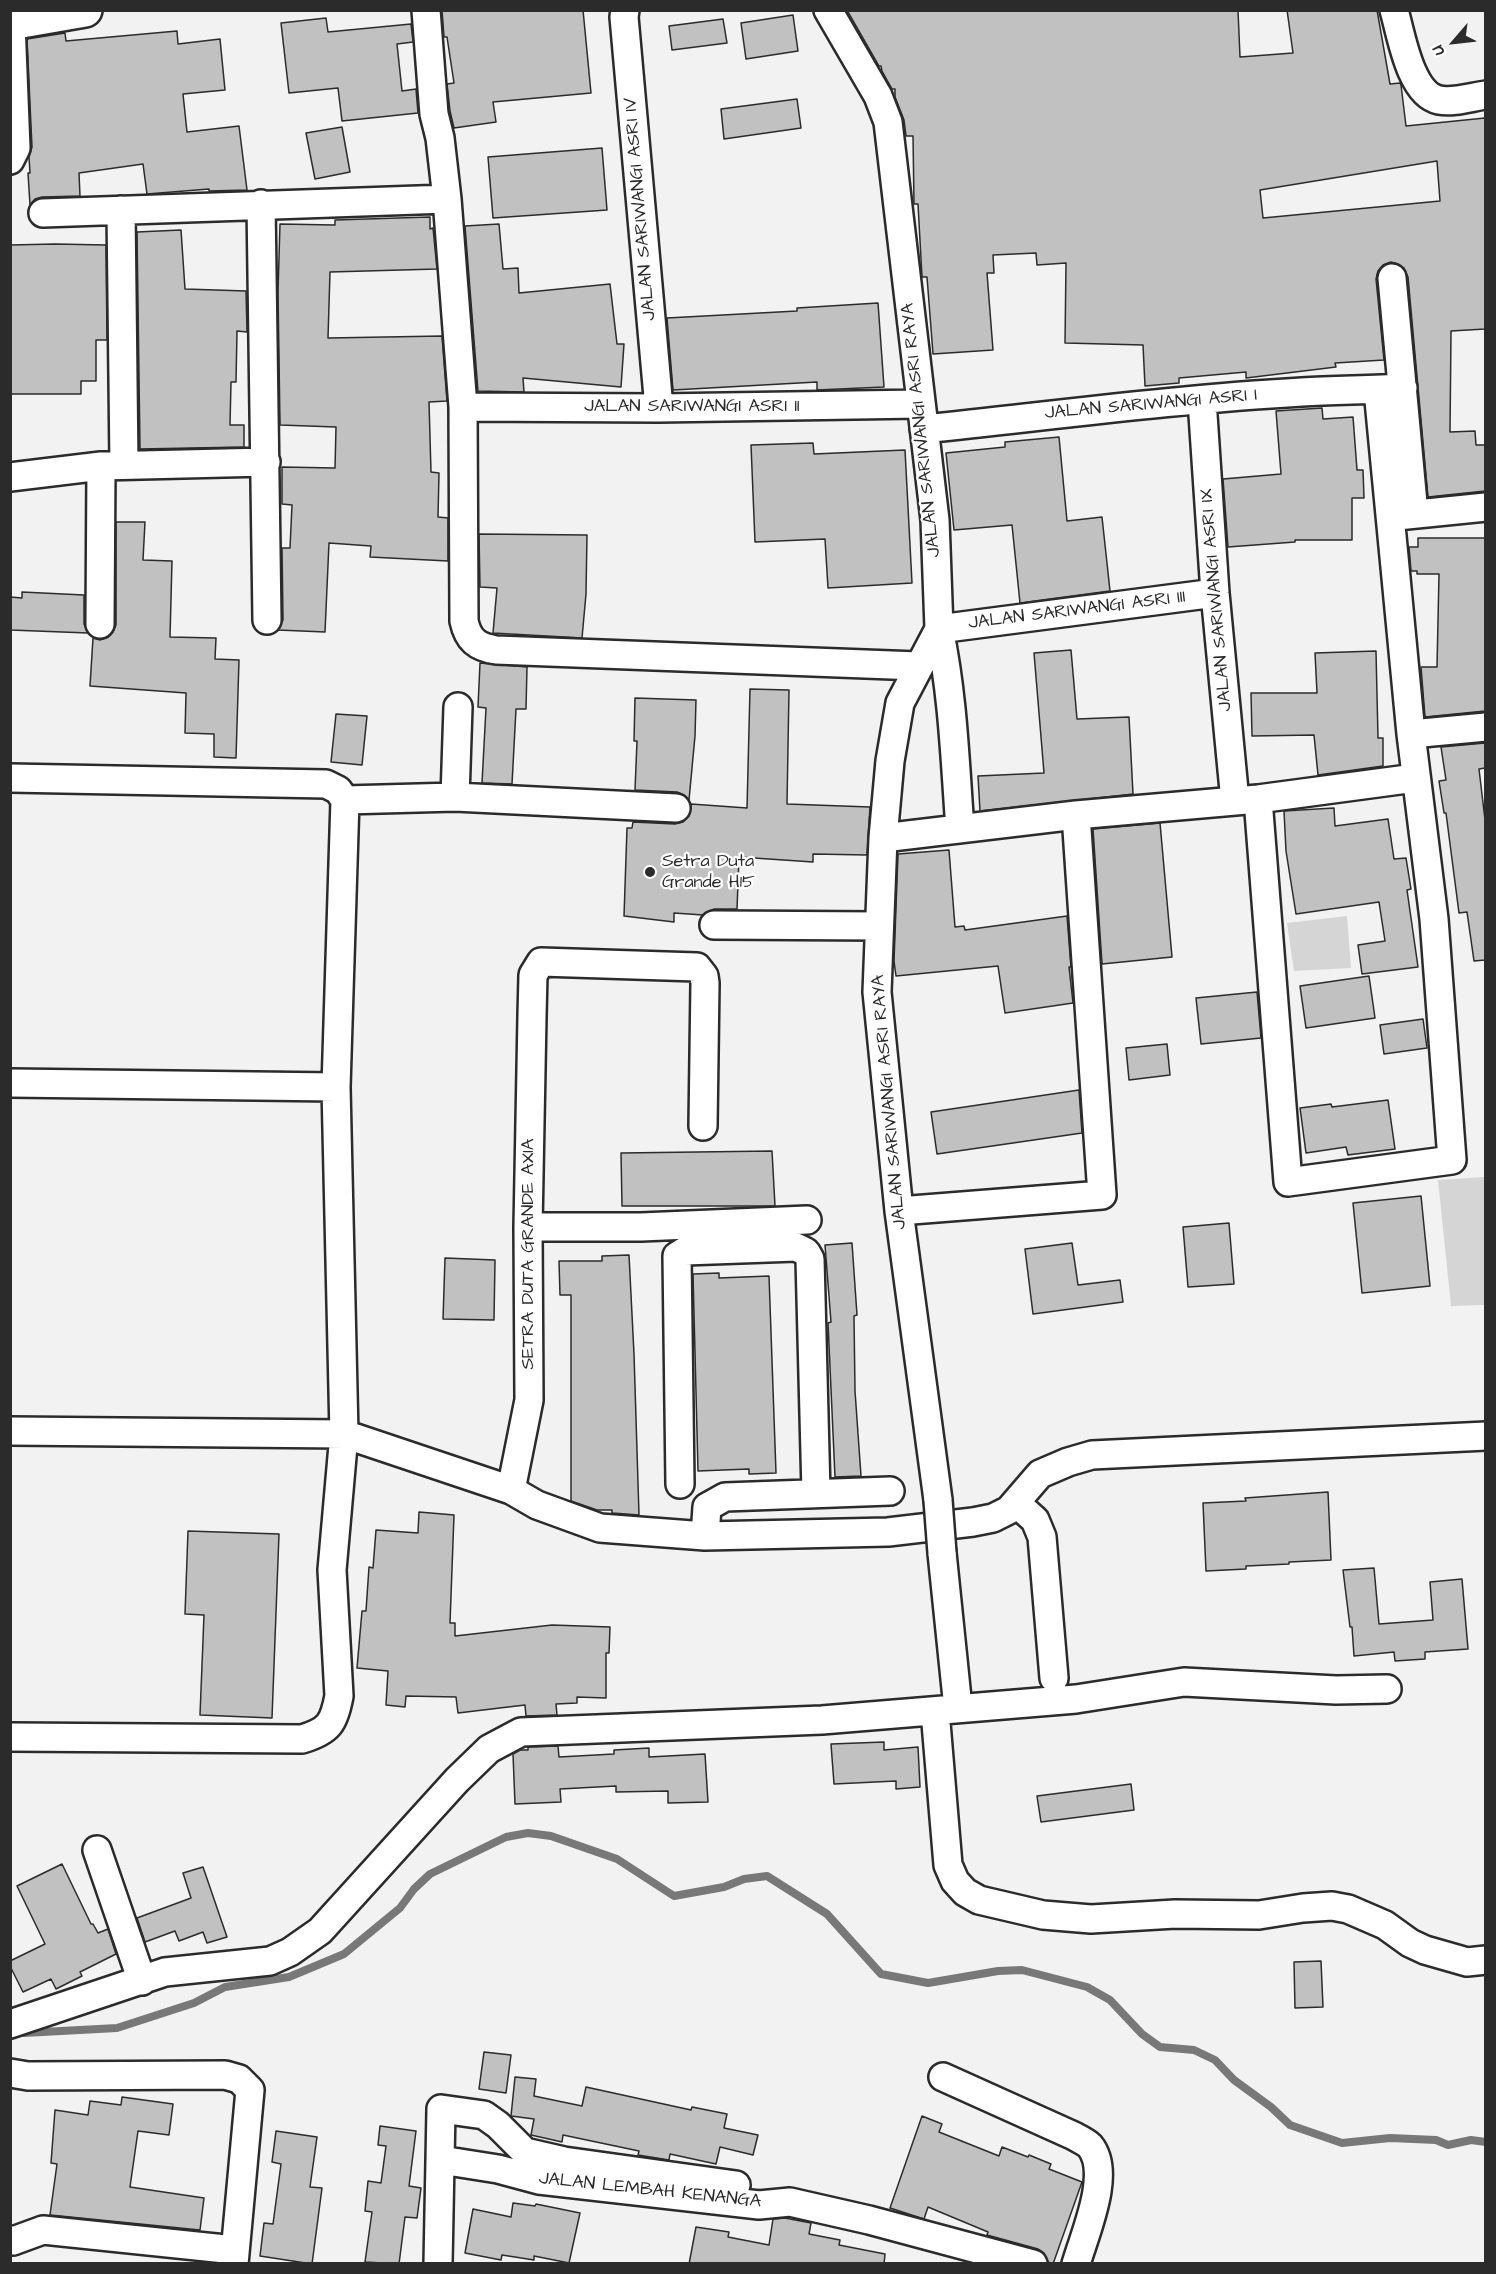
<!DOCTYPE html>
<html>
<head>
<meta charset="utf-8">
<style>
  body { margin:0 }
  #map { position:relative; width:1496px; height:2274px; overflow:hidden; background:#f2f2f2; font-family:"Architects Daughter",sans-serif }
  canvas { display:block }
  .frame { position:absolute; inset:0; border:12px solid #2b2b2b; pointer-events:none }
  .north { position:absolute; left:1424px; top:12px; width:60px; height:60px; -webkit-text-stroke:4px #fff; paint-order:stroke; rotate:242deg; font-size:16px; font-weight:700; line-height:24px; text-align:center; color:#2b2b2b }
  .north::after { content:''; display:block; margin:auto; width:21px; height:27px; background:#2b2b2b; clip-path:polygon(50% 0,100% 100%,50% 72%,0 100%) }
</style>
</head>
<body>
<div id="map">
<canvas width="1496" height="2274"></canvas>
<div class="frame"></div>
<div class="north">U</div>
</div>
<script>
const ctx = document.querySelector('canvas').getContext('2d');
ctx.lineJoin = 'round';
function fill(path, color) { ctx.fillStyle = color; ctx.fill(path, 'evenodd'); }
function strokePath(path, color, width, dash) { ctx.strokeStyle = color; ctx.lineWidth = width; ctx.lineCap = dash ? 'butt' : 'round'; ctx.setLineDash(dash || []); ctx.stroke(path); }
function label(font, color, halo, rows, align = 'center') {
  ctx.font = font + ' "Architects Daughter",sans-serif'; ctx.lineWidth = 4.5; ctx.setLineDash([]); ctx.textBaseline = 'middle'; ctx.strokeStyle = halo; ctx.fillStyle = color; for (const [text, x, y, turn = 0] of rows) {
    ctx.save(); ctx.translate(x, y); ctx.rotate((+turn || 0) * Math.PI / 180); ctx.textAlign = isNaN(turn) ? turn : align; if (halo) ctx.strokeText(text, 0, 0); ctx.fillText(text, 0, 0); ctx.restore();
  }
}
fill(new Path2D(`
  M 1347,916 L 1351,968 L 1294,971 L 1287,923 Z
  M 1485,1177 L 1485,1305 L 1451,1306 L 1438,1180 Z`), '#d5d5d5');
strokePath(new Path2D(`
  M 24,2033 L 117,2028 L 194,2003 L 225,1987 L 289,1977 L 344,1954 L 400,1908 L 414,1889 L 430,1874 L 506,1837 L 528,1833 L 551,1836 L 617,1859 L 674,1896 L 724,1887 L 744,1879 L 767,1876 L 827,1914 L 881,1974 L 928,1983 L 998,1971 L 1022,1970 L 1087,1987 L 1110,2000 L 1142,2034 L 1160,2047 L 1194,2050 L 1215,2060 L 1234,2080 L 1271,2107 L 1290,2125 L 1342,2143 L 1390,2138 L 1436,2140 L 1448,2145 L 1471,2140 L 1486,2142`), '#787878', 8);
const building = new Path2D(`
  M 442,10 L 583,10 L 591,93 L 493,102 L 496,122 L 454,128 L 450,111 L 447,84 L 454,83 L 447,37 L 444,37 Z
  M 847,10 L 1238,10 L 1240,57 L 1293,53 L 1287,10 L 1377,10 L 1390,84 L 1400,83 L 1401,85 L 1406,126 L 1485,118 L 1485,329 L 1451,331 L 1450,432 L 1475,431 L 1476,445 L 1485,445 L 1485,491 L 1428,497 L 1408,277 L 1404,268 L 1398,264 L 1391,262 L 1383,265 L 1378,271 L 1376,279 L 1384,360 L 1335,363 L 1336,367 L 1246,378 L 1246,372 L 1179,378 L 1179,383 L 1145,386 L 1143,345 L 1065,343 L 1066,263 L 1037,265 L 1036,253 L 993,255 L 994,273 L 987,273 L 993,350 L 933,354 L 927,277 L 922,277 L 918,204 L 914,204 L 913,136 L 906,136 L 904,120 L 895,97 L 895,89 L 892,89 L 882,71 L 881,66 L 879,66 ZM 1437,161 L 1440,201 L 1263,218 L 1260,190 Z
  M 793,15 L 798,51 L 746,59 L 741,23 Z
  M 326,18 L 328,32 L 411,24 L 413,42 L 397,44 L 402,91 L 416,89 L 418,113 L 342,121 L 338,88 L 289,93 L 281,23 Z
  M 723,19 L 727,43 L 672,50 L 669,26 Z
  M 177,31 L 178,44 L 220,39 L 225,90 L 183,94 L 187,132 L 239,126 L 247,190 L 209,191 L 209,189 L 147,194 L 143,164 L 79,173 L 80,196 L 42,197 L 35,199 L 30,205 L 28,173 L 30,173 L 29,157 L 32,147 L 27,39 L 65,33 L 66,41 Z
  M 797,99 L 801,128 L 724,139 L 721,109 Z
  M 342,127 L 350,172 L 315,179 L 306,133 Z
  M 602,148 L 607,210 L 493,218 L 488,157 Z
  M 430,217 L 430,229 L 433,228 L 437,269 L 330,272 L 328,338 L 442,336 L 447,401 L 429,402 L 431,472 L 439,473 L 438,517 L 448,518 L 448,561 L 370,557 L 371,546 L 329,543 L 325,632 L 278,630 L 283,620 L 282,548 L 290,548 L 292,505 L 282,504 L 282,467 L 335,468 L 336,427 L 280,425 L 278,292 L 280,224 L 335,225 L 335,220 Z
  M 499,224 L 503,269 L 518,268 L 519,293 L 610,284 L 617,344 L 624,344 L 621,387 L 523,378 L 524,392 L 478,391 L 465,226 Z
  M 181,230 L 185,289 L 246,291 L 247,332 L 237,331 L 236,382 L 231,382 L 230,425 L 244,425 L 244,447 L 140,449 L 137,232 Z
  M 55,244 L 106,245 L 107,340 L 96,340 L 96,381 L 81,381 L 81,394 L 10,394 L 10,245 Z
  M 878,303 L 884,387 L 817,390 L 817,382 L 673,390 L 667,318 L 797,311 L 797,308 Z
  M 1322,408 L 1323,419 L 1353,417 L 1357,470 L 1363,470 L 1364,498 L 1352,498 L 1352,540 L 1295,540 L 1295,542 L 1228,547 L 1223,479 L 1281,474 L 1276,411 Z
  M 1059,437 L 1067,521 L 1102,517 L 1110,591 L 1020,603 L 1012,525 L 954,530 L 946,453 L 1005,447 L 1005,442 Z
  M 813,443 L 814,454 L 905,450 L 912,583 L 828,588 L 825,539 L 755,542 L 751,445 Z
  M 116,522 L 145,522 L 143,560 L 172,561 L 170,637 L 216,638 L 215,659 L 239,660 L 236,758 L 214,757 L 214,734 L 185,733 L 186,693 L 90,686 L 93,638 L 100,640 L 108,637 L 113,632 L 116,625 Z
  M 479,534 L 587,535 L 586,594 L 582,638 L 493,633 L 497,588 L 480,587 Z
  M 1418,538 L 1485,538 L 1485,711 L 1425,717 L 1421,667 L 1437,667 L 1439,574 L 1417,574 L 1417,571 L 1411,571 L 1409,547 L 1418,547 Z
  M 22,592 L 84,595 L 84,624 L 88,633 L 10,630 L 10,597 L 22,598 Z
  M 1071,650 L 1077,719 L 1129,717 L 1133,794 L 980,811 L 978,776 L 1044,773 L 1034,653 Z
  M 1376,651 L 1378,738 L 1383,738 L 1383,766 L 1318,775 L 1314,735 L 1252,736 L 1251,693 L 1317,693 L 1315,653 Z
  M 480,663 L 527,667 L 526,709 L 516,709 L 512,784 L 482,783 L 486,708 L 478,707 Z
  M 750,689 L 789,690 L 787,804 L 870,807 L 867,855 L 813,854 L 813,862 L 739,857 L 737,909 L 714,909 L 703,915 L 674,913 L 674,922 L 624,916 L 627,828 L 632,828 L 633,822 L 675,824 L 683,822 L 689,816 L 691,804 L 747,808 Z
  M 635,698 L 696,700 L 695,736 L 689,800 L 684,795 L 677,792 L 635,790 L 637,741 L 634,741 Z
  M 336,714 L 367,716 L 362,765 L 331,762 Z
  M 1485,743 L 1485,768 L 1479,769 L 1485,820 L 1485,960 L 1474,961 L 1467,912 L 1459,913 L 1446,813 L 1444,813 L 1439,781 L 1446,780 L 1441,747 Z
  M 1334,808 L 1335,826 L 1388,819 L 1394,859 L 1406,858 L 1411,889 L 1407,890 L 1418,967 L 1362,974 L 1358,945 L 1385,941 L 1379,902 L 1296,914 L 1286,851 L 1284,811 Z
  M 1160,823 L 1172,957 L 1102,964 L 1093,829 Z
  M 949,850 L 955,927 L 964,926 L 965,930 L 1067,916 L 1071,967 L 1069,967 L 1073,1003 L 1005,1013 L 998,966 L 896,976 L 894,961 L 898,854 Z
  M 1369,976 L 1375,1018 L 1306,1028 L 1300,986 Z
  M 1257,992 L 1261,1038 L 1201,1044 L 1196,998 Z
  M 1423,1019 L 1427,1048 L 1384,1054 L 1380,1025 Z
  M 1167,1044 L 1170,1075 L 1129,1080 L 1126,1048 Z
  M 1079,1090 L 1082,1133 L 937,1154 L 931,1112 Z
  M 1388,1100 L 1395,1149 L 1348,1155 L 1346,1147 L 1306,1153 L 1300,1108 L 1331,1104 L 1332,1107 Z
  M 772,1151 L 775,1206 L 622,1206 L 621,1153 Z
  M 1421,1196 L 1430,1286 L 1362,1293 L 1353,1203 Z
  M 1229,1223 L 1234,1284 L 1188,1287 L 1183,1227 Z
  M 852,1243 L 857,1315 L 854,1316 L 855,1391 L 861,1476 L 835,1477 L 828,1323 L 831,1322 L 825,1245 Z
  M 1072,1243 L 1078,1285 L 1120,1280 L 1123,1302 L 1033,1314 L 1025,1249 Z
  M 629,1255 L 634,1354 L 639,1515 L 612,1513 L 612,1510 L 597,1510 L 571,1501 L 571,1295 L 560,1295 L 559,1261 L 602,1261 L 602,1256 Z
  M 445,1258 L 495,1260 L 494,1320 L 443,1319 Z
  M 719,1273 L 719,1278 L 769,1276 L 776,1473 L 749,1474 L 749,1469 L 698,1471 L 693,1274 Z
  M 1328,1492 L 1331,1560 L 1289,1562 L 1289,1564 L 1246,1566 L 1246,1569 L 1206,1571 L 1203,1503 L 1246,1501 L 1245,1498 Z
  M 419,1512 L 454,1515 L 450,1623 L 455,1623 L 455,1636 L 552,1625 L 610,1627 L 609,1653 L 606,1653 L 606,1698 L 577,1697 L 577,1703 L 556,1704 L 557,1715 L 526,1716 L 525,1705 L 458,1713 L 456,1697 L 406,1696 L 405,1707 L 386,1705 L 388,1671 L 357,1668 L 362,1611 L 366,1611 L 369,1567 L 373,1568 L 376,1530 L 418,1533 Z
  M 188,1531 L 279,1534 L 272,1718 L 200,1715 L 204,1615 L 185,1614 Z
  M 1374,1568 L 1379,1624 L 1433,1620 L 1430,1582 L 1462,1579 L 1468,1649 L 1425,1652 L 1425,1659 L 1395,1661 L 1394,1652 L 1354,1656 L 1352,1627 L 1350,1627 L 1343,1570 Z
  M 884,1742 L 884,1750 L 918,1747 L 920,1787 L 896,1789 L 896,1781 L 834,1784 L 831,1744 Z
  M 558,1746 L 559,1757 L 614,1754 L 614,1750 L 649,1748 L 649,1757 L 705,1754 L 708,1802 L 668,1803 L 668,1791 L 616,1792 L 616,1786 L 560,1789 L 561,1802 L 515,1804 L 513,1754 L 520,1750 L 528,1750 L 528,1747 Z
  M 1131,1784 L 1134,1810 L 1041,1822 L 1037,1796 Z
  M 62,1864 L 91,1924 L 93,1924 L 98,1933 L 108,1929 L 116,1954 L 80,1972 L 82,1976 L 56,1989 L 51,1979 L 23,1992 L 10,1966 L 10,1961 L 45,1944 L 17,1886 Z
  M 203,1867 L 227,1937 L 207,1943 L 203,1932 L 179,1941 L 175,1931 L 145,1942 L 137,1918 L 191,1898 L 183,1873 Z
  M 1321,1961 L 1323,2007 L 1295,2008 L 1294,1962 Z
  M 484,2052 L 511,2055 L 506,2093 L 479,2089 Z
  M 515,2077 L 536,2079 L 534,2096 L 582,2106 L 586,2087 L 691,2110 L 692,2107 L 727,2114 L 724,2128 L 758,2135 L 753,2155 L 720,2147 L 716,2164 L 670,2154 L 669,2160 L 638,2155 L 639,2151 L 563,2135 L 562,2142 L 531,2135 L 534,2119 L 511,2116 Z
  M 122,2097 L 173,2104 L 169,2135 L 138,2131 L 130,2187 L 204,2198 L 200,2230 L 50,2215 L 57,2164 L 51,2163 L 55,2110 L 88,2115 L 90,2101 L 121,2105 Z
  M 922,2116 L 942,2124 L 939,2132 L 999,2156 L 1002,2147 L 1028,2157 L 1029,2155 L 1051,2164 L 1049,2169 L 1082,2182 L 1053,2264 L 1048,2262 L 1044,2253 L 1038,2249 L 987,2235 L 988,2232 L 928,2207 L 924,2219 L 890,2208 Z
  M 380,2126 L 416,2131 L 409,2186 L 421,2188 L 417,2218 L 405,2217 L 399,2264 L 365,2262 L 372,2212 L 365,2211 L 368,2181 L 381,2183 L 386,2146 L 378,2145 Z
  M 276,2131 L 317,2137 L 310,2187 L 322,2188 L 312,2264 L 260,2256 L 264,2223 L 273,2224 L 281,2164 L 272,2162 Z
  M 513,2203 L 535,2206 L 536,2204 L 580,2213 L 569,2263 L 534,2256 L 534,2260 L 502,2255 L 501,2260 L 465,2253 L 473,2209 L 511,2217 Z
  M 785,2218 L 811,2223 L 809,2234 L 840,2240 L 839,2245 L 885,2254 L 884,2264 L 689,2264 L 696,2227 L 729,2232 L 728,2237 L 769,2245 L 773,2219 Z`);
fill(building, '#c1c1c1');
strokePath(building, '#2b2b2b', 1.5);
const minor = new Path2D(`
  M 426,10 L 434,114 L 440,138 L 447,199 L 463,407 L 464,621 C 468,640 477,647 496,650 L 918,666
  M 625,10 L 624,17 L 659,408
  M 828,10 L 878,96 L 888,122 L 935,520 L 939,629 L 900,703 L 890,761 L 883,838 L 877,992 L 899,1211 L 938,1500
  M 1394,10 C 1401,34 1410,94 1439,100 C 1453,103 1471,97 1486,95
  M 10,160 L 16,148 L 11,23
  M 261,204 L 267,620
  M 121,210 L 124,465
  M 43,213 L 447,199
  M 1392,278 L 1414,514
  M 1202,400 L 1215,593 L 1235,801
  M 463,407 L 659,408 L 920,404
  M 924,429 C 1050,416 1176,399 1302,392 C 1335,390 1369,390 1403,388
  M 10,477 L 101,466 L 266,462
  M 1397,516 L 1486,507
  M 100,624 L 101,466
  M 1411,734 L 1486,727
  M 10,778 L 326,784 L 338,790 L 345,800 L 336,1087 L 344,1434 L 332,1570 L 339,1696 C 334,1723 329,1731 302,1739 L 10,1737
  M 455,797 L 458,707
  M 1258,799 L 1288,1182 L 1452,1160 L 1434,919 L 1411,734 L 1378,390
  M 345,800 L 455,797 L 676,808
  M 960,829 C 955,762 953,695 939,629 L 1215,593
  M 883,838 L 1076,815 L 1258,799 L 1415,778
  M 714,925 L 879,926
  M 10,1083 L 336,1087
  M 899,1211 L 1102,1195 L 1076,815
  M 528,1227 L 641,1227 L 807,1220
  M 10,1431 L 344,1434 L 511,1490 L 537,1505 L 600,1528 L 705,1536 L 888,1532 L 973,1522 L 993,1518 L 1009,1510 L 1040,1474 L 1068,1462 L 1092,1455 L 1486,1436
  M 680,1484 L 677,1256 L 685,1251 L 796,1247 L 806,1252 L 810,1259 L 816,1493
  M 511,1490 L 529,1400 L 528,1227 L 532,1016 L 533,975 L 541,962 L 697,967 L 704,976 L 705,983 L 703,1126
  M 1016,1503 L 1035,1520 L 1042,1537 L 1054,1678
  M 705,1536 L 707,1507 L 725,1497 L 890,1491
  M 942,1553 L 958,1708
  M 935,1711 L 948,1865 L 955,1881 L 965,1892 L 979,1900 L 1043,1915 L 1091,1919 L 1175,1914 L 1259,1915 L 1303,1908 L 1332,1906 L 1348,1909 L 1385,1925 L 1410,1943 L 1425,1950 L 1467,1962 L 1486,1960
  M 97,1850 L 142,1981
  M 10,2024 L 165,1972 L 270,1961 L 290,1952 L 320,1931 L 457,1780 L 489,1749 L 521,1732 L 822,1720 L 1076,1699 L 1184,1682 L 1336,1690 L 1387,1689
  M 10,2073 L 28,2076 L 225,2075 L 239,2079 L 250,2090 L 234,2264
  M 943,2077 L 1074,2136 C 1079,2139 1086,2142 1090,2146 C 1112,2173 1085,2233 1076,2264
  M 441,2160 L 498,2169 L 539,2180 L 759,2205 L 790,2202 L 869,2220 L 1033,2264
  M 10,2240 L 13,2241 L 43,2230 L 235,2250
  M 438,2264 L 441,2109 L 484,2115 L 498,2125 L 525,2152 L 564,2161 L 736,2185`);
const tertiary = new Path2D(`
  M 10,23 L 85,10`);
strokePath(minor, '#2b2b2b', 32);
strokePath(tertiary, '#2b2b2b', 38);
strokePath(minor, '#fff', 27);
strokePath(tertiary, '#fff', 33);
const minorBridge = new Path2D(`
  M 938,1500 L 942,1553`);
strokePath(minorBridge, '#2b2b2b', 32, []);
strokePath(minorBridge, '#fff', 27);
for (const [x, y, r, color] of [
  [650,872,6,"#2b2b2b"]
]) { const dot = new Path2D(); dot.arc(x, y, r, 0, 2 * Math.PI); ctx.fillStyle = color; ctx.fill(dot); strokePath(dot, '#fff', 2); }
label('18px', '#2b2b2b', '#fff', [
  ["JALAN SARIWANGI ASRI IV",641,209,-95],
  ["JALAN SARIWANGI ASRI I",1151,405,-5],
  ["JALAN SARIWANGI ASRI II",692,407],
  ["JALAN SARIWANGI ASRI RAYA",922,430,-96],
  ["JALAN SARIWANGI ASRI IX",1217,600,-95],
  ["JALAN SARIWANGI ASRI III",1077,611,-7],
  ["JALAN SARIWANGI ASRI RAYA",890,1102,-95],
  ["SETRA DUTA GRANDE AXIA",529,1254,-90],
  ["JALAN LEMBAH KENANGA",650,2191,6]
]);
label('18px', '#2b2b2b', '#fff', [
  ["Setra Duta",662,862],
  ["Grande H15",662,883]
], 'left');
</script>
</body>
</html>
